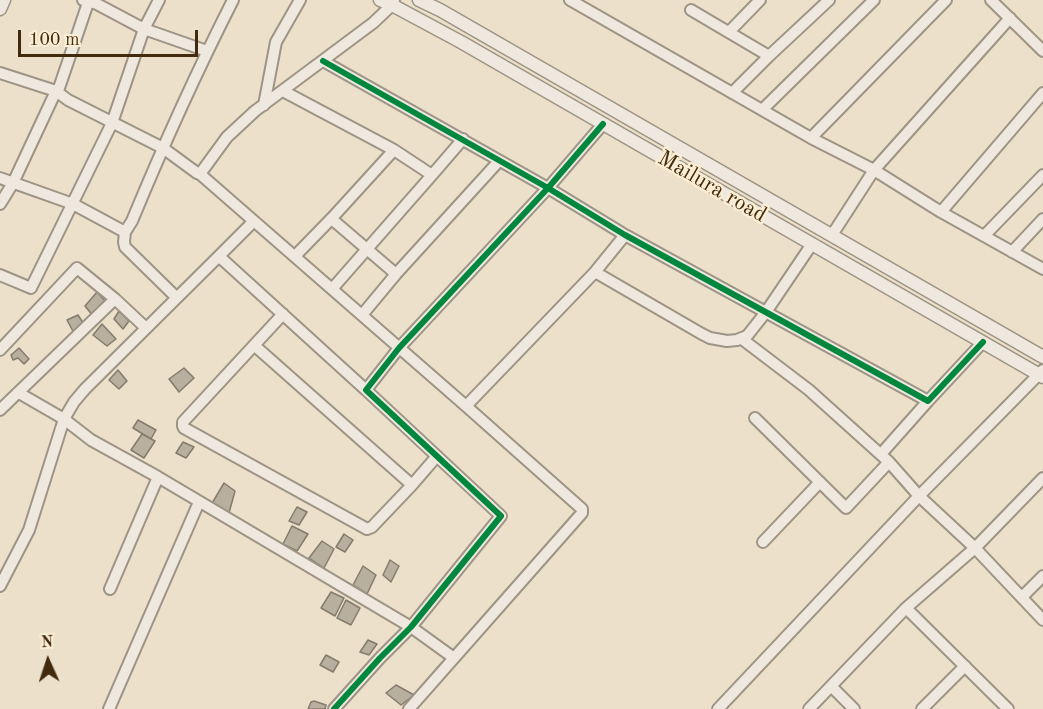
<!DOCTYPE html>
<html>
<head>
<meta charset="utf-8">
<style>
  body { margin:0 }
  #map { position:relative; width:1043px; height:709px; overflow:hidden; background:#ece0ca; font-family:"Old Standard TT",serif }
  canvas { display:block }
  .north { position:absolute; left:18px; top:631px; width:60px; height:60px; -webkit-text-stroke:4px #fbedd4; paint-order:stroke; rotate:357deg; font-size:16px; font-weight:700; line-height:24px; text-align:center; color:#422a0f }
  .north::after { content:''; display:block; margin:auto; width:21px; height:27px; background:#422a0f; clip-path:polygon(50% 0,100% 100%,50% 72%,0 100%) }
  .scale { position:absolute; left:18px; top:30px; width:180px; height:27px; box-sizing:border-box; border:3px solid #422a0f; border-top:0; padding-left:8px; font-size:18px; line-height:21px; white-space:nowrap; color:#422a0f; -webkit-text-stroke:4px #fbedd4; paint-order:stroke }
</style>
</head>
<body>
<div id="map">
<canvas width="1043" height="709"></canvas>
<div class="north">N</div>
<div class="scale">100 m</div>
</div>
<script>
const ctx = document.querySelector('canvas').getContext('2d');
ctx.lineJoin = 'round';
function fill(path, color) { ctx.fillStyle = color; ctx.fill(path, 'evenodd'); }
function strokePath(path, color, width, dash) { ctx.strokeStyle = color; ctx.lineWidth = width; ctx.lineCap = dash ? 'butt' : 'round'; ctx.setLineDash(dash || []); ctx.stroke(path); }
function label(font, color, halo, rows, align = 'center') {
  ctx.font = font + ' "Old Standard TT",serif'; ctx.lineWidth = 5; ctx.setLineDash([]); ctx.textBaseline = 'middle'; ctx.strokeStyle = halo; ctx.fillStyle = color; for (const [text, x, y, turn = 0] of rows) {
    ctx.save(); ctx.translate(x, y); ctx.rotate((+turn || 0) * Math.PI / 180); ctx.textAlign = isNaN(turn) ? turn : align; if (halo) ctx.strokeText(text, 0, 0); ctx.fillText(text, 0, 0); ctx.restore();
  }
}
const building = new Path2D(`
  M 97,292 L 107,303 L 93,316 L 85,306 Z
  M 119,311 L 129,321 L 123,329 L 114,319 Z
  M 78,315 L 85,326 L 75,335 L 67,320 Z
  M 102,324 L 116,339 L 107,346 L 93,335 Z
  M 19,348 L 29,359 L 24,364 L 18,358 L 13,360 L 11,355 Z
  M 184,368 L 194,378 L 179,392 L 169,379 Z
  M 118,370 L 127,381 L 119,389 L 109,380 Z
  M 138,420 L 156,430 L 151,439 L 133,428 Z
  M 142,434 L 155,441 L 144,458 L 131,450 Z
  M 183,442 L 194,447 L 186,458 L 176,453 Z
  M 224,483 L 235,491 L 229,513 L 211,505 Z
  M 297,507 L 307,512 L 299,525 L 289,521 Z
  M 292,526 L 308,534 L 297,551 L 283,544 Z
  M 344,534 L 353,540 L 345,552 L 336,547 Z
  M 322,541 L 334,549 L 324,568 L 309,558 Z
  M 390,560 L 399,566 L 391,582 L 383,575 Z
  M 363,566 L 376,575 L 367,594 L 353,585 Z
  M 331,592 L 344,598 L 335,616 L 321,608 Z
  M 346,600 L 360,608 L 351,625 L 337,618 Z
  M 368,640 L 377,644 L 369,655 L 360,652 Z
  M 326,655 L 339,662 L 333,672 L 320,665 Z
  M 396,685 L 414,695 L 401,705 L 386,693 Z
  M 314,701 L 326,705 L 325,709 L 308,709 L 311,702 Z`);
fill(building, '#b9af9f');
strokePath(building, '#857b6c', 1.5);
const minor = new Path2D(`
  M 83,0 L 97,4 L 144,29 L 207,51
  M 570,0 L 811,138 L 874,170 L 941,212 L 1043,269
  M 991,0 L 1043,51
  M 691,10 L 769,56
  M 729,32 L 760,0
  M 323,61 L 548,188 L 625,235 L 928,401 L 983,342
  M 0,73 L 56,91 L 68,100 L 163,148 L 197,173 L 200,174 L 227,137 L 255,111 L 373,23 L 392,5 L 394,0
  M 283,91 L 394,150 L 432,175 L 463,139
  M 732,93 L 769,56 L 829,0
  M 264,105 L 276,42 L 300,0
  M 762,110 L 874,0
  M 811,138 L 946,0
  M 394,150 L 332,218 L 334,221 L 396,274
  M 200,174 L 466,406 L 582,509 L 582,513 L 409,709
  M 0,178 L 73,204 L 125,232 L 132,221 C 163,146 196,73 233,0
  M 0,204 L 13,183 L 56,91 L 58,91 L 89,0
  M 941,212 L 1043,93
  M 125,232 L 124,242 L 125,247 L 176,297
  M 832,235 L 874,170 L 1010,18
  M 984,236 L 1043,175
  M 1012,252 L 1043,219
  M 295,256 L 332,218
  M 217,258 L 254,221
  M 595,272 L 702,334 L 710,338 L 727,341 L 737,340 L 747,336 L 766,312 L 812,244
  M 0,275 L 31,288 L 112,123 L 144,29 L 159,0
  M 332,289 L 432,175
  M 283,314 L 183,422 L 183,426 L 184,428 L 367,529 L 372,527 L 412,485 L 437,456
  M 362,315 L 396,274 L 499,161
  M 742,339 L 809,390 L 889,462 L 919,496 L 975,548 L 1043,620
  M 255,346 L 412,485
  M 0,350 L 77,268 L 115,299 L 146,328
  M 19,393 L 64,419 L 91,440 L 158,477 L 411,627 L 454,658
  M 466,406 L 595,272 L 625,235
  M 0,410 L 115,299
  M 755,418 L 846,508 L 889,462
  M 881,454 L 928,401
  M 763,542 L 820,482
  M 0,586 L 29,530 L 64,419 L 74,402 L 85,389 L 217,258 L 222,259 L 366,390
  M 110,589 L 158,477
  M 1022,597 L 1043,576
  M 906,608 L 1008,709
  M 831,686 L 854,709
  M 109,709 L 199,502
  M 334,709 L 380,658 L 411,627 L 501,516 L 366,390 L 399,348 L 548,188 L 603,124
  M 718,709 L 919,496 L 1043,370
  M 809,709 L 906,608 L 975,548 L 1043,478
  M 922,709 L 965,666`);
const tertiary = new Path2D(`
  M 380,0 L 392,5 L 461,42 L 1043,377
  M 419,0 L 440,10 L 1043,357
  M 0,9 L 4,0`);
strokePath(minor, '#9e9485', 14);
strokePath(tertiary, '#9e9485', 15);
strokePath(minor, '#eee8de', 10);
strokePath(tertiary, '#eee8de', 12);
strokePath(new Path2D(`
  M 323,61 L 548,188 L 625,235 L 928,401 L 983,342
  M 334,709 L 380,658 L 411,627 L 501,516 L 366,390 L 399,348 L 548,188 L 603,124`), '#00873e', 6);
label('22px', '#422a0f', '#fbedd4', [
  ["Mailura road",712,187,30]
]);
</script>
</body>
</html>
